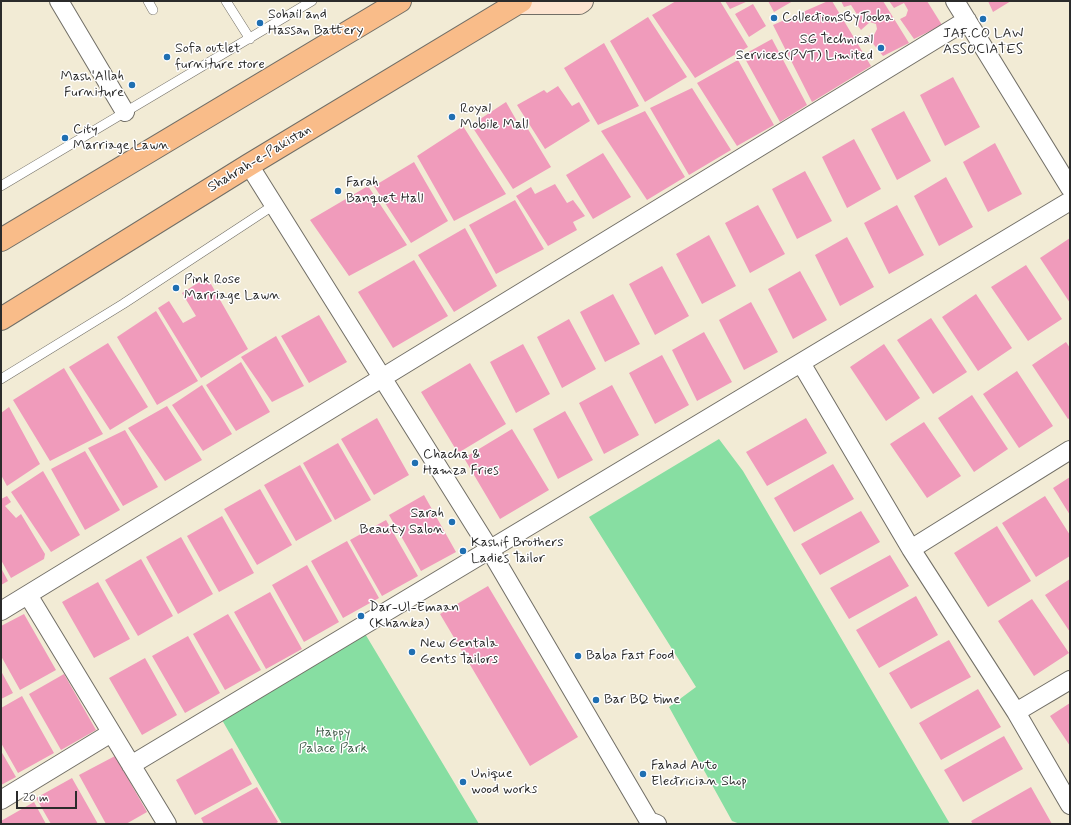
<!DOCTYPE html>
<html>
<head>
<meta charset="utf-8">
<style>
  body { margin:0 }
  #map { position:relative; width:1071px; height:825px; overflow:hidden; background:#f2ebd5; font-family:Mynerve,sans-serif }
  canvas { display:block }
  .frame { position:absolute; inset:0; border:2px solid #2b2b2b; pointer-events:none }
  .scale { position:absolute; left:16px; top:791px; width:61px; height:18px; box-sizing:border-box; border:2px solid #2b2b2b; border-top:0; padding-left:5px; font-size:12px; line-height:14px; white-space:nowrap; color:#2b2b2b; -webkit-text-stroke:3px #fff; paint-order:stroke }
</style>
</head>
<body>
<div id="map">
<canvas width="1071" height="825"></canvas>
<div class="frame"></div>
<div class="scale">20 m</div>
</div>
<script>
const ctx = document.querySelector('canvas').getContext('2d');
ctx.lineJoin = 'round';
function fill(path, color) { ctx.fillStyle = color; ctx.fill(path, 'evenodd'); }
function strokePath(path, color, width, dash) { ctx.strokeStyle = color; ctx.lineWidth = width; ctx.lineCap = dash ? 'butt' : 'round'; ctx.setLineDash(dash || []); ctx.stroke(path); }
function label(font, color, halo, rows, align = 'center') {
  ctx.font = font + ' Mynerve,sans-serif'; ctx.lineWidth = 3; ctx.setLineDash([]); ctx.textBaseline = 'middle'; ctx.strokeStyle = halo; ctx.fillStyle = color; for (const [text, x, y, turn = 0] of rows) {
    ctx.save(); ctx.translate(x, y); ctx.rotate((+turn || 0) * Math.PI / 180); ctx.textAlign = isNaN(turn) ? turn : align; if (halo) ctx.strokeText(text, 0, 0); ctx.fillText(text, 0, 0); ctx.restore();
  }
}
fill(new Path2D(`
  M 719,439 L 743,471 L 950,824 L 740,824 L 732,821 L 669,707 L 696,687 L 589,517 Z
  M 361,627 L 479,824 L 282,824 L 218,713 Z`), '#87dea2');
fill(new Path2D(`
  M 676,1 L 720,1 L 748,47 L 695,78 L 652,15 Z
  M 725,1 L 748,1 L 730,9 Z
  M 768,1 L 793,1 L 774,12 Z
  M 828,1 L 832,1 L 871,66 L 812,102 L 773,25 Z
  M 841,1 L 883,1 L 909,43 L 883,56 L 867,36 L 874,35 L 877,29 L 876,24 L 870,22 L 861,30 L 855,22 L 860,19 L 851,5 L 844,7 Z
  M 889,1 L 927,1 L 942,25 L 914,39 L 900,19 L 906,16 L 908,10 L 904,3 L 894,8 Z
  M 988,1 L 1011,1 L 993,12 Z
  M 753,4 L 766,26 L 749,37 L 735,14 Z
  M 648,17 L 687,77 L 645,102 L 610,41 Z
  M 772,39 L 807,105 L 780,122 L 743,55 Z
  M 604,43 L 639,106 L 598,125 L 564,68 Z
  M 738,60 L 774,125 L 737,146 L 697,83 Z
  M 953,77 L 980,127 L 945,146 L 920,95 Z
  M 558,86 L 572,106 L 579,102 L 590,121 L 545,149 L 517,105 L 544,90 L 547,93 Z
  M 692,88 L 731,150 L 689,175 L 650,108 Z
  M 506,102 L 518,123 L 523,121 L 551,167 L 513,189 L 471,125 Z
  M 645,111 L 685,177 L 647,200 L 601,131 Z
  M 904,111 L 931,161 L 897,180 L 871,129 Z
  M 463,126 L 506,194 L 454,221 L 417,156 Z
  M 854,139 L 881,189 L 847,208 L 822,157 Z
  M 995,143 L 1022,194 L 988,212 L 963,162 Z
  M 603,153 L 631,197 L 593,219 L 566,175 Z
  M 414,162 L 448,221 L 411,243 L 374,186 Z
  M 805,171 L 832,221 L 797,239 L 772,189 Z
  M 946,177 L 973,227 L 939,246 L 914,196 Z
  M 555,184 L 567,203 L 573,200 L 585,216 L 573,222 L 577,230 L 548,246 L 516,196 L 531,187 L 535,194 Z
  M 368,186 L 407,245 L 349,276 L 310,220 Z
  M 515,200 L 544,249 L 496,274 L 469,225 Z
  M 758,205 L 785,254 L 750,273 L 725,223 Z
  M 897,205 L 924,255 L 889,274 L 864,223 Z
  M 465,228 L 497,286 L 454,312 L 418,255 Z
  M 709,235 L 736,286 L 702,304 L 676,254 Z
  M 847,237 L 874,287 L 840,306 L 815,255 Z
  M 1070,238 L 1070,303 L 1040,258 Z
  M 414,260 L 448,316 L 393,348 L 358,292 Z
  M 1026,265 L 1062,319 L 1028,341 L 991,287 Z
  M 662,266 L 689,316 L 655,335 L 629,284 Z
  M 800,271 L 827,320 L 793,339 L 768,289 Z
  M 207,277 L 248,349 L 201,378 L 158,308 L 169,301 L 183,323 L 196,316 L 182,293 Z
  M 613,294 L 640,344 L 605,362 L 580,312 Z
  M 976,294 L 1012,348 L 978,371 L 942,317 Z
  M 751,302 L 778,352 L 744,370 L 719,320 Z
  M 156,311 L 198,381 L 157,405 L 117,337 Z
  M 319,315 L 347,362 L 309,383 L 281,336 Z
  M 931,318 L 967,372 L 933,394 L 897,340 Z
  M 569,319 L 596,369 L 562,388 L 537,337 Z
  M 704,332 L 732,382 L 697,401 L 672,350 Z
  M 276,336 L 304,386 L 272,402 L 241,357 Z
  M 1066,342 L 1070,348 L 1070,418 L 1068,419 L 1032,365 Z
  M 108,343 L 148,407 L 110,430 L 69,367 Z
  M 523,344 L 550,394 L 516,413 L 490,362 Z
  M 884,344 L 920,398 L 886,421 L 850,367 Z
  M 662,355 L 689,405 L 655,424 L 629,373 Z
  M 241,362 L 270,412 L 236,431 L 206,385 Z
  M 470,363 L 506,424 L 458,453 L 421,392 Z
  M 64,368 L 103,434 L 50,461 L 13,400 Z
  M 1017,371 L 1053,426 L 1019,448 L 983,394 Z
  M 202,385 L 232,434 L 203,451 L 172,405 Z
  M 612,385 L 639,435 L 604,454 L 579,403 Z
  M 972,395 L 1008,449 L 974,472 L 938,418 Z
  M 167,406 L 202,460 L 165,481 L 128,428 Z
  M 9,407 L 40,464 L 7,486 L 1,475 L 1,413 Z
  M 565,411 L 593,460 L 558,479 L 533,429 Z
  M 377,418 L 409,475 L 374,495 L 341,439 Z
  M 806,418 L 827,453 L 767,486 L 746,452 Z
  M 924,422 L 961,476 L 927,498 L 890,444 Z
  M 512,429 L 549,490 L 500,519 L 464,458 Z
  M 125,430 L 158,487 L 123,506 L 88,448 Z
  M 338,443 L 371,500 L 335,520 L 303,463 Z
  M 85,451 L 120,510 L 85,530 L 51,469 Z
  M 833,464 L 854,499 L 794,532 L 774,498 Z
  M 300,465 L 332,521 L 296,541 L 264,485 Z
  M 43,471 L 80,535 L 51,552 L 11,492 Z
  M 1070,477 L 1070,515 L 1053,488 Z
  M 260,489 L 292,545 L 257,565 L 224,509 Z
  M 424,495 L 456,552 L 421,571 L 389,515 Z
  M 7,496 L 11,502 L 5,506 L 16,518 L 21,514 L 45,554 L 44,559 L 11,578 L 1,560 L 1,499 Z
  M 1045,496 L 1070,535 L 1070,556 L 1036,577 L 1002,523 Z
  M 861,511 L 880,542 L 820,575 L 801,544 Z
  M 222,516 L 254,573 L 219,592 L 187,536 Z
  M 386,520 L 418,576 L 382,596 L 350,540 Z
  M 997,526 L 1031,581 L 988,607 L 954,553 Z
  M 181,537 L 213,594 L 178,614 L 146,557 Z
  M 347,541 L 379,598 L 343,618 L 311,561 Z
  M 890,555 L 909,586 L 849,619 L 830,588 Z
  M 141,559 L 173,616 L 138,636 L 105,580 Z
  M 307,565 L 339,622 L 304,642 L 272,585 Z
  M 1,568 L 8,581 L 1,585 Z
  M 1070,579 L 1070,632 L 1045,595 Z
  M 98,582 L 130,639 L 94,658 L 62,602 Z
  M 488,586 L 578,737 L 530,766 L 440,614 Z
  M 270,592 L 302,649 L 266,669 L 234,612 Z
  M 916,596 L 938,635 L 879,668 L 856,630 Z
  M 1032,599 L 1069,653 L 1034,676 L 998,621 Z
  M 24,614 L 56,670 L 20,690 L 1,656 L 1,626 Z
  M 228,614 L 261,670 L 225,690 L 193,634 Z
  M 188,636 L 220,693 L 185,713 L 152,656 Z
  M 949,640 L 971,677 L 911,709 L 889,673 Z
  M 145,658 L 177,715 L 142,735 L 109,678 Z
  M 1,671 L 13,693 L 1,699 Z
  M 64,674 L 96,730 L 61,750 L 29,694 Z
  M 978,689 L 1001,727 L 941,760 L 919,723 Z
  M 22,696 L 54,753 L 18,773 L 1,743 L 1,708 Z
  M 1070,703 L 1070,746 L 1050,716 Z
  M 1004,736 L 1023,769 L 963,802 L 944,770 Z
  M 232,748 L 252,784 L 195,815 L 176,780 Z
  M 1,751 L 16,777 L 1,785 Z
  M 115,756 L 147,812 L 126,824 L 106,824 L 79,775 Z
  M 72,778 L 98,824 L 51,824 L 36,798 Z
  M 257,787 L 278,822 L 275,824 L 204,824 L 201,818 Z
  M 1031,787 L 1052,824 L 973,824 L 971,821 Z
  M 34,802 L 46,824 L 1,824 L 1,821 Z`), '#f09bbb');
const lane = new Path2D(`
  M 148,1 L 153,10
  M 226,1 L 250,39
  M 1,186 L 312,1
  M 1,379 L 123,304 L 274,205`);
const street = new Path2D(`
  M 59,1 L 125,112
  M 955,1 L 1070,188
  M 249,165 L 490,550 L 649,821 L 657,824
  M 801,363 L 911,549 L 1016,712 L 1070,805
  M 911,549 L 1070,450
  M 28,595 L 167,824
  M 1,611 L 967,20
  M 1016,712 L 1070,680
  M 131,765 L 1070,201
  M 1,800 L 111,733`);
const secondary = new Path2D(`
  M 517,3 L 579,3 L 582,1`);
const highway = new Path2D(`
  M 1,240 L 400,1
  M 1,319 L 249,165 L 521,1`);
strokePath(lane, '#716e66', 10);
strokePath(street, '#716e66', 20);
strokePath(secondary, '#716e66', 24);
strokePath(highway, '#716e66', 24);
strokePath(lane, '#fff', 9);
strokePath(street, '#fff', 18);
strokePath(secondary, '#fde4d0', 22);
strokePath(highway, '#f9bc89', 22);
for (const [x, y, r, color] of [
  [774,18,4,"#1f6fb2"],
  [983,19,4,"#1f6fb2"],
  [260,23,4,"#1f6fb2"],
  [881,48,4,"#1f6fb2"],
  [167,57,4,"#1f6fb2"],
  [132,85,4,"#1f6fb2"],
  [452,117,4,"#1f6fb2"],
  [65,138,4,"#1f6fb2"],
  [338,191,4,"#1f6fb2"],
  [176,288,4,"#1f6fb2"],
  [415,463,4,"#1f6fb2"],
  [452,522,4,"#1f6fb2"],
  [463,551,4,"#1f6fb2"],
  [361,616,4,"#1f6fb2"],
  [412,652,4,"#1f6fb2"],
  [578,656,4,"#1f6fb2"],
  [596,700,4,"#1f6fb2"],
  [643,774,4,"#1f6fb2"],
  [463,782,4,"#1f6fb2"]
]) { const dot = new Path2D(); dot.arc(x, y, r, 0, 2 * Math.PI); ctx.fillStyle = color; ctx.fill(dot); strokePath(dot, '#fff', 1.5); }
label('14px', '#2b2b2b', '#fff', [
  ["Sohail and",268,15],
  ["Hassan Battery",268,31],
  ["CollectionsByTooba",782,18],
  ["JAF.CO LAW",983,34,"center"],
  ["ASSOCIATES",983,50,"center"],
  ["SG Technical",873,40,"right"],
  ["Services(PVT) Limited",873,56,"right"],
  ["Sofa outlet",175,49],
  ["furniture store",175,65],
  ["Mash'Allah",124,77,"right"],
  ["Furniture",124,93,"right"],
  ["Royal",460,109],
  ["Mobile Mall",460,125],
  ["City",73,130],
  ["Marriage Lawn",73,146],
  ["Farah",346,183],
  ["Banquet Hall",346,199],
  ["Pink Rose",184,280],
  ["Marriage Lawn",184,296],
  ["Chacha &",423,455],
  ["Hamza Fries",423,471],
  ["Sarah",444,514,"right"],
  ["Beauty Salon",444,530,"right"],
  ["Kashif Brothers",471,543],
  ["Ladies Tailor",471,559],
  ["Dar-Ul-Emaan",369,608],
  ["(Khanka)",369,624],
  ["New Gentala",420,644],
  ["Gents Tailors",420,660],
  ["Baba Fast Food",586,656],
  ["Bar BQ time",604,700],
  ["Fahad Auto",651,766],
  ["Electrician Shop",651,782],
  ["Unique",471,774],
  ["wood works",471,790]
], 'left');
label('14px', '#2b2b2b', '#fff', [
  ["Shahrah-e-Pakistan",260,159,-31]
]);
label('14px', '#47614f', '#fff', [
  ["Happy",333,733],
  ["Palace Park",333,749]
]);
</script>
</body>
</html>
